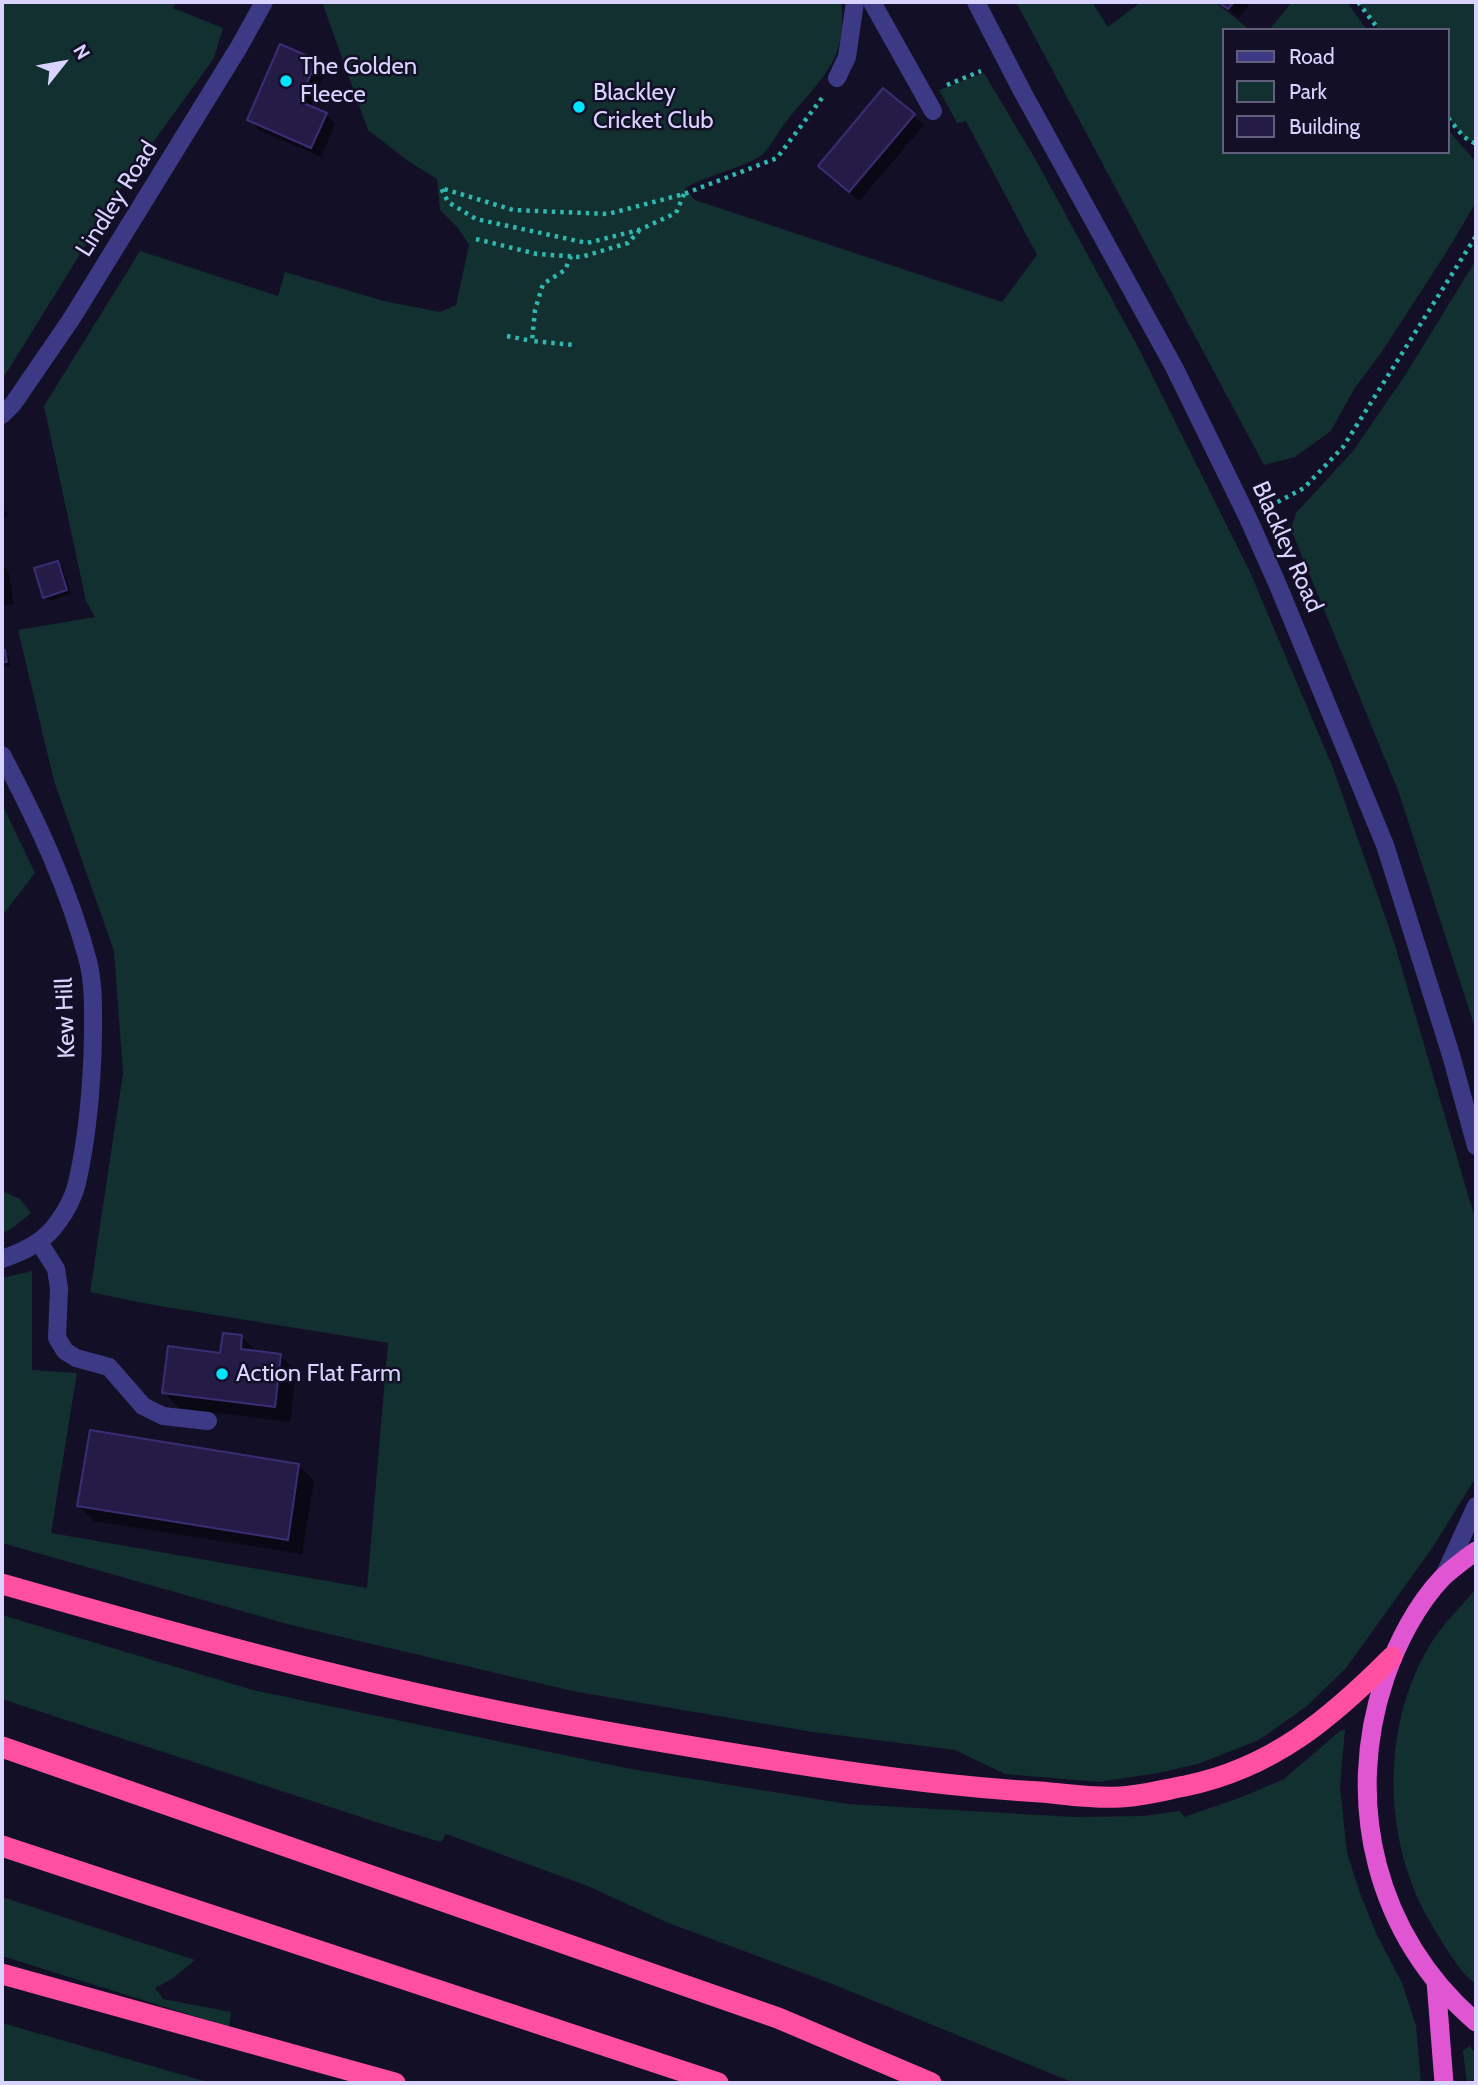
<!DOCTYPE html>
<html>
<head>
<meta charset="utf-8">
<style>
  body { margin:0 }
  #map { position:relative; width:1478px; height:2085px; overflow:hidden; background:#130f26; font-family:Cabin,sans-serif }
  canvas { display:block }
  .frame { position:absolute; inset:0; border:4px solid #d9d4ff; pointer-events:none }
  .legend { position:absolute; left:1222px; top:28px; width:228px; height:126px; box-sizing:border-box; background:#130f26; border:2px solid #625e7d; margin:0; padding:9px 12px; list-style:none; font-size:21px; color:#d9d4ff }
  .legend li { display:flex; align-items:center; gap:14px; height:35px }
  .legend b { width:35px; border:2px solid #625e7d }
  .north { position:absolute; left:28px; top:28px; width:70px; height:70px; -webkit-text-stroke:5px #130f26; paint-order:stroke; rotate:59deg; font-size:19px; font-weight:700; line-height:28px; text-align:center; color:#d9d4ff }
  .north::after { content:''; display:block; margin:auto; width:24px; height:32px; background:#d9d4ff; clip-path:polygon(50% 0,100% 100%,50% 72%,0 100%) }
</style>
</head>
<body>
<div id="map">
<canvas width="1478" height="2085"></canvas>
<div class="frame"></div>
<ul class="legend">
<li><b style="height:9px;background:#3d3a85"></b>Road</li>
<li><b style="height:19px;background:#12302f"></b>Park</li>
<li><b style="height:19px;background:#241b47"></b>Building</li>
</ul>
<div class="north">N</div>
</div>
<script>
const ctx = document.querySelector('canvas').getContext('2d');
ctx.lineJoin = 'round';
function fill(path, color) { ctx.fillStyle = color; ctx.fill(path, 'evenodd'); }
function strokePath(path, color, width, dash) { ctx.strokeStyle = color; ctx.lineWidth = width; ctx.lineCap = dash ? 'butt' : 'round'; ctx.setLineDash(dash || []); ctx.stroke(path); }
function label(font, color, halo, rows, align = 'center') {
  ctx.font = font + ' Cabin,sans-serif'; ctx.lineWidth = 5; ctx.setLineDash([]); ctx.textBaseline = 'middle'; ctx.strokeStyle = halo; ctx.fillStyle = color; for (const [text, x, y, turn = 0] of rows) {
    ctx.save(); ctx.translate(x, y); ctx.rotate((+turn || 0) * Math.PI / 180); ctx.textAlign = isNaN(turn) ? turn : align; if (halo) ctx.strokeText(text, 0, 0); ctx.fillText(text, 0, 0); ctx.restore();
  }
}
fill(new Path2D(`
  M 2,2 L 176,2 L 173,8 L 223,28 L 214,58 L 126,180 L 2,380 Z
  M 322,2 L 841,2 C 849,61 818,81 785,123 C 777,133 769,151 759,157 C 736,170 708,175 685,188 L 695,200 L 1002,302 L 1037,255 L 966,121 L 957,123 L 939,90 L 984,73 L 1037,162 L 1138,347 L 1250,572 L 1333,768 L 1394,942 L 1476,1222 L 1476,1477 L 1433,1547 L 1346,1668 L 1307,1706 L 1259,1740 L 1198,1764 L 1158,1773 L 1099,1782 L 1005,1774 L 955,1750 L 813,1732 L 577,1692 L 291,1625 L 2,1543 L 2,1278 L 32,1271 L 32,1370 L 77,1373 L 51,1533 L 367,1588 L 388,1343 L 148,1304 L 90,1292 L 123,1073 L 114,951 L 54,781 L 18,630 L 95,617 L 86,601 L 44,406 L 140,251 L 278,296 L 285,272 L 384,301 L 440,312 L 456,305 L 469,245 L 458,228 L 440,210 L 437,179 L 408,161 L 368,130 Z
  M 1016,2 L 1092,2 L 1108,27 L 1141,2 L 1215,2 L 1250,30 L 1224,30 L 1224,152 L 1448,152 L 1448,130 L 1476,162 L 1476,202 L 1446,253 L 1381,353 L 1354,389 L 1331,431 L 1295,457 L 1264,465 Z
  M 1292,2 L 1347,2 L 1367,30 L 1269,30 Z
  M 1358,2 L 1476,2 L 1476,144 L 1464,137 L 1448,118 L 1448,30 L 1379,30 Z
  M 1476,260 L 1476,1031 L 1399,793 L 1291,529 L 1296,513 L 1353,451 L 1404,377 Z
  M 2,804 L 35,873 L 2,916 Z
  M 2,1191 L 20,1199 L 31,1213 L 14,1227 L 2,1234 Z
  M 1476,1589 L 1476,1985 C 1457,1969 1444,1945 1432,1925 C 1380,1839 1380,1717 1437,1634 C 1449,1618 1463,1604 1476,1589 Z
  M 2,1615 L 253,1690 L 631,1769 L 848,1804 L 1074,1817 L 1143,1816 L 1180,1811 L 1184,1817 L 1242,1797 L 1284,1779 L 1340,1731 L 1345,1730 L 1340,1786 L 1347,1853 L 1360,1893 L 1377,1935 L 1402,1983 L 1416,2026 L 1421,2083 L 1074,2083 L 835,1985 L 666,1922 L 590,1887 L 446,1834 L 441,1842 L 391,1827 L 2,1699 Z
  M 2,1897 L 195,1960 L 172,1979 L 155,1988 L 163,1999 L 231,2012 L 229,2027 L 2,1956 Z
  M 2,2023 L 211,2083 L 2,2083 Z
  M 1469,2046 L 1476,2053 L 1476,2083 L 1467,2083 L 1463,2051 Z`), '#12302f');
fill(new Path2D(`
  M 1219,2 L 1251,2 L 1239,18 Z
  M 316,62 L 326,72 L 310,108 L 326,115 L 335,124 L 321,157 L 259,130 L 249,120 Z
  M 883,91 L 924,125 L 859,201 L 830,176 Z
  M 2,507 L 8,515 L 2,519 Z
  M 58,563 L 62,567 L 71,594 L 49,601 L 44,597 Z
  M 2,564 L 9,574 L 14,604 L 2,606 Z
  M 2,652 L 9,656 L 10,666 L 2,667 Z
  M 242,1337 L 257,1352 L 281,1356 L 296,1371 L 290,1422 L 179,1408 L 164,1393 L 221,1355 Z
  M 298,1465 L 314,1481 L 302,1554 L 94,1521 L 79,1506 Z`), '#0007');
const building = new Path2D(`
  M 1218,2 L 1234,2 L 1228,9 Z
  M 280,44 L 317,60 L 299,101 L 327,113 L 311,148 L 247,120 Z
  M 883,88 L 915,114 L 849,192 L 818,166 Z
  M 58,561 L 67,590 L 43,598 L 34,568 Z
  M 2,650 L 5,650 L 7,662 L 2,662 Z
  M 223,1333 L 242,1335 L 241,1349 L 281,1354 L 275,1407 L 162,1393 L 168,1346 L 220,1353 Z
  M 90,1430 L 299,1464 L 288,1540 L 77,1506 Z`);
fill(building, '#241b47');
strokePath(building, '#3b2d73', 2);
strokePath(new Path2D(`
  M 1358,2 L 1379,30
  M 947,85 L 981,71
  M 1448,118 L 1464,137 L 1476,144
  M 684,194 L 676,213 L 639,230 L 587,243 L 476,219 L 448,202 L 441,188 L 513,210 L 608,214 L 684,194 L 777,158 L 822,98
  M 476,239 L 537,254 L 581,257 L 628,243 L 639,231
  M 571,256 L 565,270 L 543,284 L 535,310 L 532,341 L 574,345
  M 507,336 L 532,341
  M 1270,506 L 1304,488 L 1343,447 L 1476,236`), '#2fb8b0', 4.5, [3.5, 5]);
strokePath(new Path2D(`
  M 872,2 L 933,111
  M 837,78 L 847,57 L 855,2
  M 39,1242 L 56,1269 L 59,1288 L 57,1338 L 65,1351 L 76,1358 L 109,1367 L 143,1406 L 163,1416 L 208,1421`), '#3d3a85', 18);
strokePath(new Path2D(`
  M 2,415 L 13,404 L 72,318 L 239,47 L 264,2
  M 2,755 C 37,821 69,889 88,961 C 94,985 93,1011 93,1035 C 92,1085 88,1135 77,1183 C 74,1196 66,1211 58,1222 C 44,1242 25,1251 2,1259`), '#3d3a85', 18);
strokePath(new Path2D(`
  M 976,2 L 1022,91 L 1174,367 L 1248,518 L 1277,583 L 1385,845 L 1451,1055 L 1476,1146
  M 1443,1578 L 1476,1506`), '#3d3a85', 18);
strokePath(new Path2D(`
  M 1476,1551 C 1465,1559 1453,1568 1443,1577 C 1417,1604 1397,1643 1385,1678 C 1343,1802 1376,1937 1476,2022
  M 1436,1981 L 1444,2083`), '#e055d1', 19);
strokePath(new Path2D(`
  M 2,1584 C 156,1628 312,1672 469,1705 C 571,1727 675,1744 778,1761 C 865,1775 952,1787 1040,1792 C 1066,1794 1094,1799 1120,1797 C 1141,1796 1164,1790 1185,1786 C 1273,1768 1331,1718 1392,1657
  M 2,1747 L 778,2018 L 931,2083
  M 2,1846 L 718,2083
  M 2,1974 L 395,2083`), '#ff4fa3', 21);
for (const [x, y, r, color] of [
  [286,81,7,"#00e5ff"],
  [579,107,7,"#00e5ff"],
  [222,1374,7,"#00e5ff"]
]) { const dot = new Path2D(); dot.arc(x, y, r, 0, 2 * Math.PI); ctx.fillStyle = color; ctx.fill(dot); strokePath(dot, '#130f26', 2.5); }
label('24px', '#d9d4ff', '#130f26', [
  ["The Golden",300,67],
  ["Fleece",300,95],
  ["Blackley",593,93],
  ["Cricket Club",593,121],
  ["Action Flat Farm",236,1374]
], 'left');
label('24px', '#d9d4ff', '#130f26', [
  ["Lindley Road",117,199,-58],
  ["Blackley Road",1287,547,66],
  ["Kew Hill",66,1018,-92]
]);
</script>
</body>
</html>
